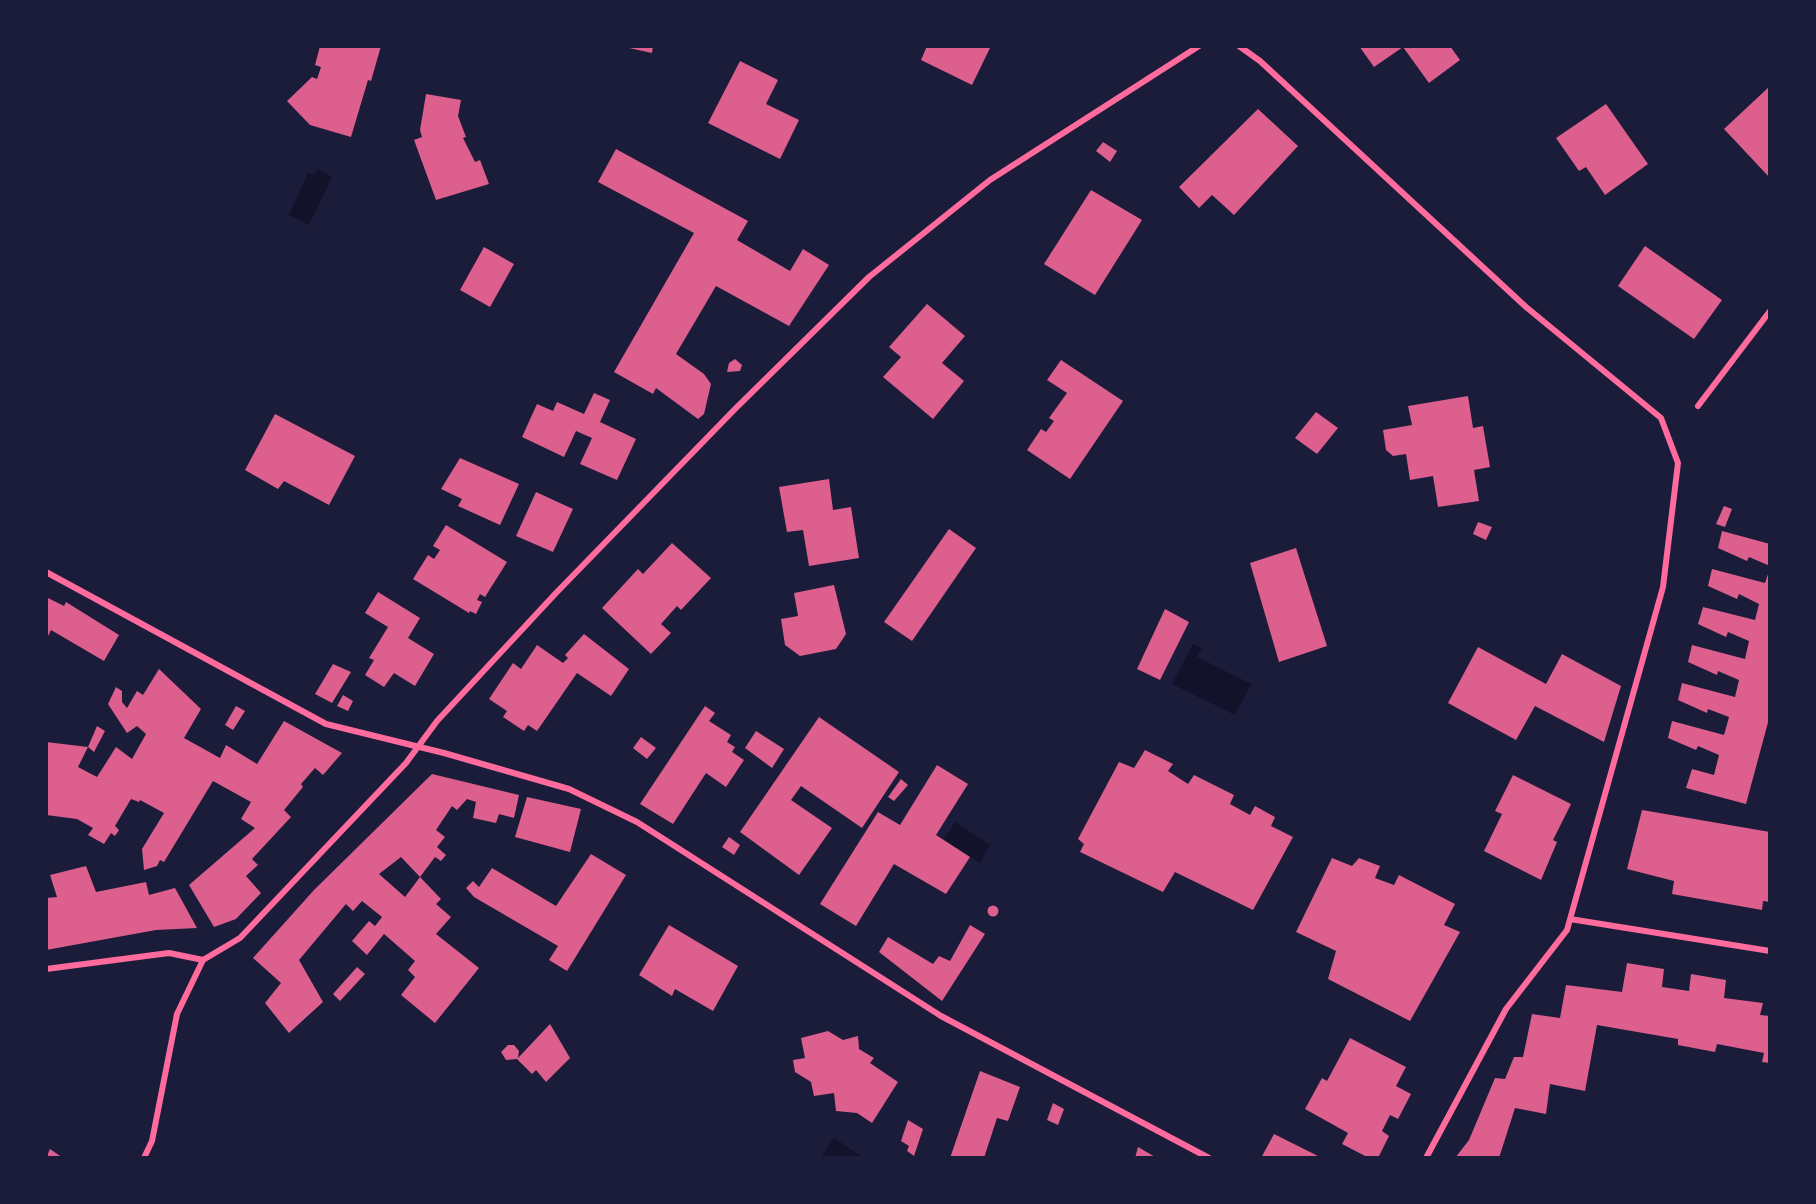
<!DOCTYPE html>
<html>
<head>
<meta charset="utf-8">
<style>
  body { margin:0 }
  #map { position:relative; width:1816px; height:1204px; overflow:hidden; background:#1b1b3a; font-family:Barlow,sans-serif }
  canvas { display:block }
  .frame { position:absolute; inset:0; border:48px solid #1b1b3a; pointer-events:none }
</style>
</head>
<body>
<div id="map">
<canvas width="1816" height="1204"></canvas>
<div class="frame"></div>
</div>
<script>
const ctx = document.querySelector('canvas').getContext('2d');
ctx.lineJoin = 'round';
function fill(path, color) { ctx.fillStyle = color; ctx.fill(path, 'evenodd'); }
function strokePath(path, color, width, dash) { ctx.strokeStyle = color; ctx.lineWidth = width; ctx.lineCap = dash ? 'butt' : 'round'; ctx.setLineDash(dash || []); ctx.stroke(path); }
fill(new Path2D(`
  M 318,169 L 332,177 L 309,225 L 289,215 L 308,173 L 312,175 Z
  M 1193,644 L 1202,648 L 1197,657 L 1251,684 L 1235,715 L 1172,684 Z
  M 955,822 L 990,845 L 980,863 L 944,840 Z
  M 834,1138 L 862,1157 L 821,1157 Z`), '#12122b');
fill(new Path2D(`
  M 320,46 L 381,46 L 371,81 L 368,80 L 351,137 L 310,125 L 287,101 L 312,77 L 317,79 L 321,67 L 315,65 Z
  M 620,46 L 653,46 L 652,53 Z
  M 927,46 L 991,46 L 972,85 L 921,60 Z
  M 1359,46 L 1450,46 L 1460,60 L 1429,83 L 1403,47 L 1374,67 Z
  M 740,61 L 778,80 L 766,104 L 799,120 L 780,159 L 708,123 Z
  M 1770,86 L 1770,178 L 1724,129 Z
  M 426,94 L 461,100 L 458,116 L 466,137 L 463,138 L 475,162 L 480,160 L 489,184 L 436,200 L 414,140 L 422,137 L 420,130 Z
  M 1606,104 L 1648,164 L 1605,195 L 1586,167 L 1579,171 L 1556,138 Z
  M 1258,109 L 1298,146 L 1234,215 L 1212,195 L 1199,208 L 1179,187 Z
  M 1103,142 L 1117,151 L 1110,162 L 1096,151 Z
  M 616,149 L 748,221 L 737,240 L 790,271 L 803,249 L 829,265 L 789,326 L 716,286 L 676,354 L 704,374 L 711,384 L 704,414 L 698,419 L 656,388 L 653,394 L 614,372 L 694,233 L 598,182 Z
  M 1091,190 L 1142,220 L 1095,295 L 1044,264 Z
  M 1645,246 L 1722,300 L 1694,339 L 1618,286 Z
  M 484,247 L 514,264 L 490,307 L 460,290 Z
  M 927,304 L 965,336 L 942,363 L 964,381 L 933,419 L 883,377 L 901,357 L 889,347 Z
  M 735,359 L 742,365 L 740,371 L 727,372 L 729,363 Z
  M 1061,360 L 1123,401 L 1070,479 L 1027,450 L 1041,429 L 1046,432 L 1054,421 L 1049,418 L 1067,393 L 1047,380 Z
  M 594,393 L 610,400 L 600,422 L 636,439 L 617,480 L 580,464 L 592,438 L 576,431 L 564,457 L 522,437 L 537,404 L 553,411 L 557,402 L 584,414 Z
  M 1468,396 L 1473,428 L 1483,426 L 1490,467 L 1474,470 L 1479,501 L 1438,507 L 1433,476 L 1410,480 L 1406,454 L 1393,456 L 1386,450 L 1383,430 L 1412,425 L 1408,406 Z
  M 1316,412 L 1338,428 L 1317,454 L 1295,438 Z
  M 275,414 L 355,456 L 329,505 L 284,481 L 278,489 L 245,470 Z
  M 460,458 L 519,484 L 500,525 L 458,506 L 462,499 L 441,489 Z
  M 829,479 L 833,510 L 851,507 L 859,558 L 809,566 L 803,530 L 787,532 L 779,487 Z
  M 536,492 L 573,509 L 553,552 L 516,536 Z
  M 1724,506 L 1732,509 L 1725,527 L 1716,524 Z
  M 1478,522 L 1492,527 L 1486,540 L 1473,534 Z
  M 446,525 L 507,562 L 485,597 L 480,594 L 477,600 L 482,602 L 476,614 L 470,611 L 469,613 L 413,579 L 428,555 L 434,559 L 440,550 L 433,546 Z
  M 949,529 L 976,548 L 912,641 L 884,622 Z
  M 1722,531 L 1770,544 L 1770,566 L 1749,557 L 1747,561 L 1718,548 Z
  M 672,543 L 711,578 L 681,610 L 677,606 L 661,624 L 671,633 L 651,654 L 602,608 L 638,569 L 643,574 Z
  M 1296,548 L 1327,646 L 1279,662 L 1250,563 Z
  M 1770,568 L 1770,715 L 1746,804 L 1686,788 L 1692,769 L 1714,775 L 1719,755 L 1698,746 L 1696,750 L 1668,738 L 1672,721 L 1724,735 L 1729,717 L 1708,709 L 1707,713 L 1678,700 L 1682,683 L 1735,697 L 1739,680 L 1718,671 L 1717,675 L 1688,662 L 1692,645 L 1745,659 L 1749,641 L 1728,632 L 1726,637 L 1698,624 L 1703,607 L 1755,620 L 1759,604 L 1739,594 L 1737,599 L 1708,586 L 1712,569 L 1765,583 Z
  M 834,585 L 846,634 L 836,649 L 800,656 L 785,645 L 781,619 L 798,616 L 794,593 Z
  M 378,592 L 420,618 L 408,638 L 434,654 L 415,686 L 394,673 L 384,687 L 365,675 L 374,660 L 369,658 L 388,627 L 365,613 Z
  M 46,597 L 64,606 L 66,602 L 119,635 L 104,661 L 51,630 L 46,640 Z
  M 1165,609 L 1189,622 L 1160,680 L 1137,669 Z
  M 584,634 L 629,669 L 611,696 L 577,673 L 537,731 L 528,725 L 524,731 L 503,717 L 507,711 L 489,699 L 513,663 L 521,669 L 537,645 L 563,663 L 568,658 L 565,655 Z
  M 1478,647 L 1546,684 L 1562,654 L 1621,686 L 1604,742 L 1535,706 L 1516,740 L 1448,703 Z
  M 333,664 L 351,672 L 332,703 L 315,694 Z
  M 159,669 L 201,709 L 184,738 L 220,758 L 226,745 L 257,764 L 284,721 L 342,753 L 323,775 L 315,768 L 301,784 L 303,787 L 284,810 L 291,817 L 252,859 L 258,865 L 246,876 L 261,893 L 236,919 L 214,927 L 189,885 L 255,828 L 241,819 L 251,802 L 213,781 L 164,862 L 160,860 L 157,866 L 144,870 L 142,849 L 164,813 L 140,800 L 139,802 L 131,799 L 115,826 L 119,830 L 115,836 L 111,833 L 104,844 L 88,835 L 93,828 L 77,819 L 46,815 L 46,742 L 88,747 L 78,767 L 97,777 L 116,747 L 132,759 L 146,734 L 137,726 L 127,733 L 108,704 L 116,687 L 122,691 L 122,702 L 127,708 L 137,691 L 143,695 Z
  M 343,695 L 353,701 L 348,711 L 337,706 Z
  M 236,706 L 245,711 L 233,730 L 225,725 Z
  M 705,706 L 715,713 L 709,721 L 731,735 L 727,742 L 735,747 L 732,752 L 744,760 L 726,787 L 706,773 L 673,824 L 640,804 Z
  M 819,717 L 899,772 L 862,828 L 801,786 L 791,800 L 832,828 L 799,875 L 740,832 Z
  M 97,726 L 105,731 L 94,752 L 88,747 Z
  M 756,731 L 784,749 L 772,768 L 745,748 Z
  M 641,737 L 656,748 L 647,759 L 633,748 Z
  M 1145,750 L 1173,764 L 1168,771 L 1188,784 L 1194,775 L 1234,795 L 1230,804 L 1250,815 L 1255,806 L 1275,817 L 1271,826 L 1293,837 L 1253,910 L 1175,872 L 1163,892 L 1080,852 L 1084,844 L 1078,839 L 1119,762 L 1134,768 Z
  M 937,765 L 968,784 L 936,835 L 970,857 L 946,894 L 894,864 L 856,926 L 820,904 L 878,812 L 900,825 Z
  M 432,774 L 519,795 L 514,818 L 499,814 L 496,823 L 473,818 L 476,802 L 467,799 L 457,810 L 452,806 L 436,830 L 445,837 L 437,847 L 446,855 L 441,861 L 435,857 L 420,877 L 441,899 L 436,904 L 451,917 L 436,934 L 479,968 L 435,1023 L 401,995 L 415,977 L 408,970 L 415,961 L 384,934 L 367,955 L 352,941 L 369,921 L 375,926 L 382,917 L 362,901 L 353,911 L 346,904 L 299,960 L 323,1002 L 289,1033 L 265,1003 L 281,983 L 253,958 L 314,890 ZM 401,857 L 420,877 L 405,897 L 379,874 Z
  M 1513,775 L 1571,804 L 1553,840 L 1557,842 L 1541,880 L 1484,851 L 1502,814 L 1495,811 Z
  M 901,779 L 908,785 L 894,801 L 888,797 Z
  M 527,797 L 581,809 L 570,852 L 515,837 Z
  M 1642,810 L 1770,832 L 1770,902 L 1763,901 L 1762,910 L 1672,894 L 1674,881 L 1627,869 Z
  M 729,837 L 740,845 L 734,855 L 722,847 Z
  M 591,854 L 626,875 L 567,971 L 549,960 L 558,946 L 474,897 L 466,888 L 473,881 L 479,887 L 492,868 L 556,906 Z
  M 1332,858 L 1352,866 L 1359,858 L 1380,866 L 1375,878 L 1394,885 L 1399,875 L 1455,904 L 1444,925 L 1460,932 L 1410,1021 L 1328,979 L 1336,951 L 1296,932 Z
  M 86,866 L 96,892 L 146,882 L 149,895 L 175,888 L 197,928 L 156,930 L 46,950 L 46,898 L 57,897 L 50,875 Z
  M987.5 911a5.5 5.5 0 1 1 11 0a5.5 5.5 0 1 1-11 0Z
  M 669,925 L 738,966 L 713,1011 L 675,989 L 672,996 L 639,975 Z
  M 970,925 L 985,934 L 942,1001 L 879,952 L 888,937 L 933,964 L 939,956 L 950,961 Z
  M 1627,963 L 1664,969 L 1662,987 L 1689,991 L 1691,974 L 1726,980 L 1724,998 L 1763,1003 L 1760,1015 L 1770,1016 L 1770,1063 L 1762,1062 L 1764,1053 L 1717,1044 L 1715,1052 L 1678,1045 L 1678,1039 L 1597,1025 L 1585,1091 L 1550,1084 L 1546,1114 L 1515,1108 L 1499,1158 L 1455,1158 L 1469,1140 L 1495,1078 L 1505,1079 L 1514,1057 L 1523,1057 L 1532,1014 L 1560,1018 L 1566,985 L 1622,992 Z
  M 357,967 L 365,974 L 340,1001 L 333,994 Z
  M 550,1024 L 570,1058 L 546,1082 L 536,1070 L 532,1074 L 517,1059 L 506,1060 L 501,1052 L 508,1045 L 514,1045 L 519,1051 L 518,1058 Z
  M 828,1031 L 843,1040 L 858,1036 L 859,1049 L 874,1058 L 870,1063 L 898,1082 L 872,1123 L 857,1113 L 836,1111 L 834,1093 L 814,1096 L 811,1082 L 795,1072 L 793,1060 L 805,1058 L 801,1038 Z
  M 1350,1038 L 1406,1067 L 1396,1086 L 1411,1094 L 1398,1119 L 1390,1115 L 1382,1131 L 1389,1136 L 1378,1158 L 1369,1158 L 1342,1144 L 1348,1133 L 1305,1109 L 1322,1078 L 1327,1081 Z
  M 980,1071 L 1020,1087 L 1008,1121 L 997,1118 L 984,1158 L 950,1158 Z
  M 1053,1103 L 1064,1109 L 1058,1125 L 1047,1120 Z
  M 908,1120 L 923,1129 L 914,1156 L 907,1151 L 909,1146 L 901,1141 Z
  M 1274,1134 L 1316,1155 L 1320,1158 L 1261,1158 Z
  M 1138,1147 L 1157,1158 L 1135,1158 Z
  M 50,1149 L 63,1158 L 46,1158 Z`), '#dd5f8e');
strokePath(new Path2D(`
  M 1239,46 L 1260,61 L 1526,307 L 1661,418 L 1678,463 L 1663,587 L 1567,930 L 1506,1009 L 1426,1158
  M 1698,406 L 1770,311
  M 46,572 L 326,724 L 444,753 L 569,789 L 637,822 L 941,1016 L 1209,1158
  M 1570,919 L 1770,951
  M 46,969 L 169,953 L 203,960 L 240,938 L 406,763 L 437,721 L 556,593 L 735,409 L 869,277 L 990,180 L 1199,46
  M 144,1158 L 152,1141 L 177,1014 L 203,960`), '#ff6b9d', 6);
</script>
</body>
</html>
